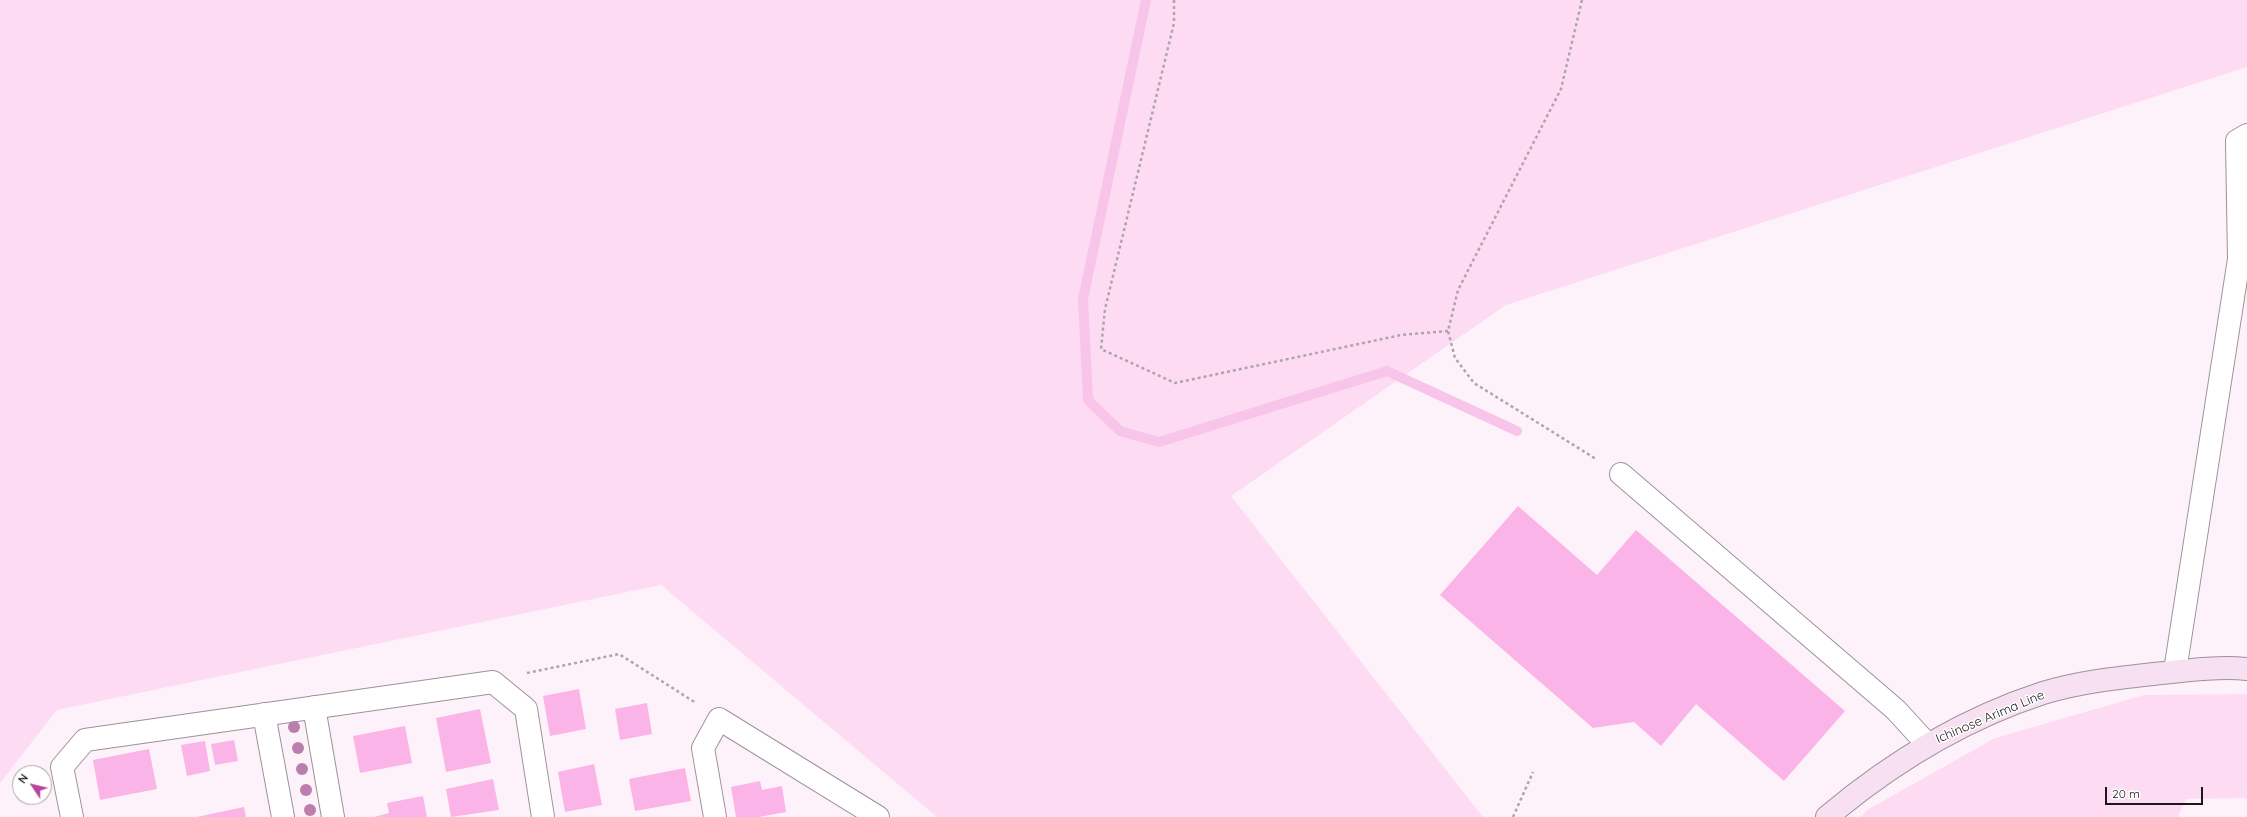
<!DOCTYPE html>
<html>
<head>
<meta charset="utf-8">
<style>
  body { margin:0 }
  #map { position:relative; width:2247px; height:817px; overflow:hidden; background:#fef2fa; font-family:Quicksand,sans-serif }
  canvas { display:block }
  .north { position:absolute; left:12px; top:765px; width:40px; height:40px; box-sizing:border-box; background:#fff; border:1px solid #a4a2a3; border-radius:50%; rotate:305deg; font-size:11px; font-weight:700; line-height:16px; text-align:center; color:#1b171a }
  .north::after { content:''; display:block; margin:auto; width:14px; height:18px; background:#b8459e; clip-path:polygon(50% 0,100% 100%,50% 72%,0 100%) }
  .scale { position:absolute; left:2105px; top:787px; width:98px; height:18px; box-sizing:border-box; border:2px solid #1b171a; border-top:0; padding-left:5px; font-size:12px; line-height:14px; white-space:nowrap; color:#1b171a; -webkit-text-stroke:3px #fff; paint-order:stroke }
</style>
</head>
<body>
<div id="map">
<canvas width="2247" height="817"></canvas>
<div class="north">N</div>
<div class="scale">20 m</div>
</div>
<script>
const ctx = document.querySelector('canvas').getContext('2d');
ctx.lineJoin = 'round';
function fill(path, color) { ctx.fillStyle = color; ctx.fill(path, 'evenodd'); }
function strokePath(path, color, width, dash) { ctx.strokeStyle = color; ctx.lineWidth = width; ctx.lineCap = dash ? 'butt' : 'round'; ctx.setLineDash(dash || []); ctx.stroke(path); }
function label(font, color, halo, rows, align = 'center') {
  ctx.font = font + ' Quicksand,sans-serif'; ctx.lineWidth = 3; ctx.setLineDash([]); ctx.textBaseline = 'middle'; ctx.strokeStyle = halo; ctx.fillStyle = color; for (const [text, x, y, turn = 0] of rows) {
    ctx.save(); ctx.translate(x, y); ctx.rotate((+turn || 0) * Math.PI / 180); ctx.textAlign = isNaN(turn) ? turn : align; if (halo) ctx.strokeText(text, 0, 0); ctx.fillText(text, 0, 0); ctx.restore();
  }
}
fill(new Path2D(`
  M 0,0 L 2247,0 L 2247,67 L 1506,305 L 1231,496 L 1483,817 L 937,817 L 661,585 L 57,710 L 0,783 Z
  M 2247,694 L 2247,798 L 2186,799 L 2178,817 L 1861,817 L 1867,810 L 1995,738 L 2144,695 Z`), '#fddcf3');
strokePath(new Path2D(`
  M 1146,0 L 1083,299 L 1088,400 L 1120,431 L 1159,442 L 1387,371 L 1517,431`), '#f9c4e9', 10);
fill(new Path2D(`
  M 1518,506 L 1597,575 L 1636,530 L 1845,711 L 1784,781 L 1696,704 L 1661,746 L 1634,722 L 1593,728 L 1440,595 Z
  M 579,689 L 586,729 L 550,736 L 543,696 Z
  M 647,703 L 652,734 L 620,740 L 615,709 Z
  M 480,709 L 491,763 L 446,772 L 436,718 Z
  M 405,726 L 412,763 L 360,773 L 353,736 Z
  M 234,740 L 238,761 L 215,765 L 211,744 Z
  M 205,741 L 210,771 L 187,776 L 181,745 Z
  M 149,749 L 157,789 L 100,800 L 93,760 Z
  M 594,764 L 602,805 L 565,812 L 558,772 Z
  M 685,768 L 691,801 L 635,811 L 629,779 Z
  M 493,779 L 499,810 L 451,817 L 446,789 Z
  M 760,781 L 762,790 L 782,786 L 786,812 L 759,817 L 736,817 L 731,787 Z
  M 423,796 L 427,817 L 374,817 L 389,813 L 387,803 Z
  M 244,807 L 246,817 L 197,817 L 220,812 Z`), '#fbb4e7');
const minor = new Path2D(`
  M 1621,474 L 1896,710 L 1927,744
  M 2175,671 L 2239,259 L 2237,141 L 2247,135
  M 314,707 L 333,817
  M 264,714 L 283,817
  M 72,817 L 62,767 L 85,740 L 493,682 L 526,709 L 543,817
  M 715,817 L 703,748 L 719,719 L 878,817`);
const secondary = new Path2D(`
  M 1827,817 C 1891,763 1963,719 2043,693 C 2079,682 2117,678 2153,674 C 2182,671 2218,666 2247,669`);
strokePath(minor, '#9d9299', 24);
strokePath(secondary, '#9d9299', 24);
strokePath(new Path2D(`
  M 1174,0 L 1174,23 L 1105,309 L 1101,349 L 1175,383 L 1401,335 L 1448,331
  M 1582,0 L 1561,89 L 1458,290 L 1448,331 L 1455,358 L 1474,383 L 1596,459
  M 527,673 L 619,654 L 696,703
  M 1513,817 L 1533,772`), '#aea5ab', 2.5, [3, 3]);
strokePath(minor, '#fff', 22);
strokePath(secondary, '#f7e0f1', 22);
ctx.fillStyle = '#bb7faf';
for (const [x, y] of [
  [294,727],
  [298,748],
  [302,769],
  [306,790],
  [310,810]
]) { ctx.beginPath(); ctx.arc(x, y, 6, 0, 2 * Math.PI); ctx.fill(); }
label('13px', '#1b171a', '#fff', [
  ["Ichinose Arima Line",1990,717,-23]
]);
</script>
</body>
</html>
